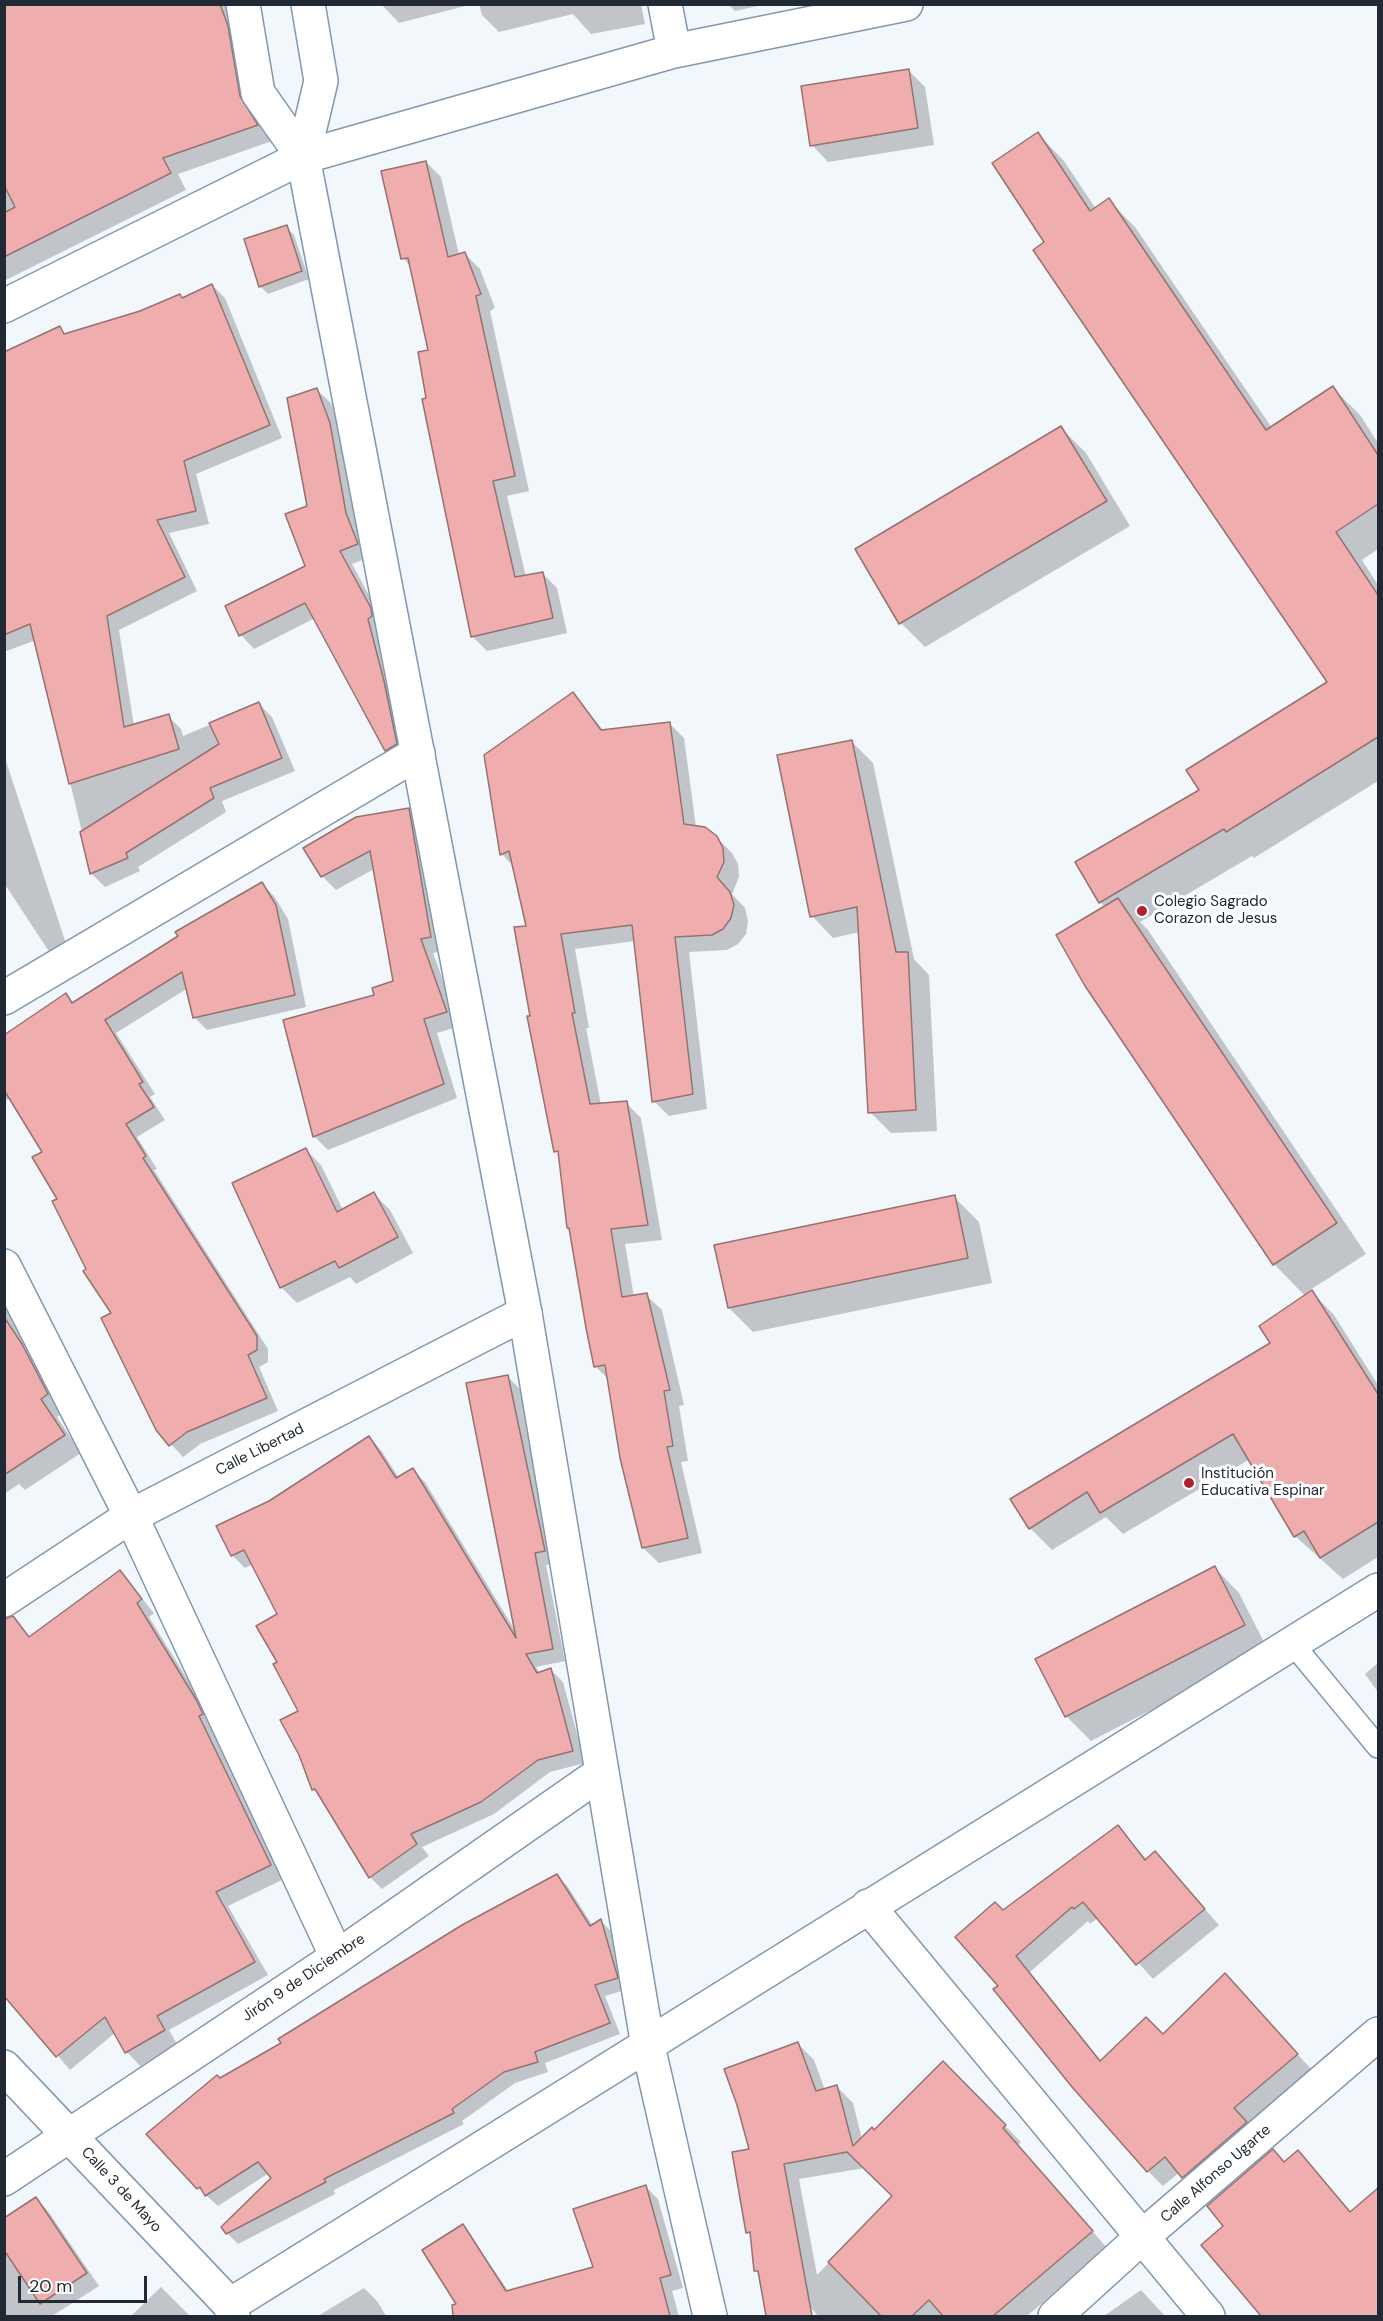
<!DOCTYPE html>
<html>
<head>
<meta charset="utf-8">
<style>
  body { margin:0 }
  #map { position:relative; width:1383px; height:2321px; overflow:hidden; background:#f2f7fc; font-family:"DM Sans",sans-serif }
  canvas { display:block }
  .frame { position:absolute; inset:0; border:6px solid #212a34; pointer-events:none }
  .scale { position:absolute; left:18px; top:2276px; width:129px; height:27px; box-sizing:border-box; border:3px solid #212a34; border-top:0; padding-left:8px; font-size:18px; line-height:21px; white-space:nowrap; color:#212a34; -webkit-text-stroke:4px #fff; paint-order:stroke }
</style>
</head>
<body>
<div id="map">
<canvas width="1383" height="2321"></canvas>
<div class="frame"></div>
<div class="scale">20 m</div>
</div>
<script>
const ctx = document.querySelector('canvas').getContext('2d');
ctx.lineJoin = 'round';
function fill(path, color) { ctx.fillStyle = color; ctx.fill(path, 'evenodd'); }
function strokePath(path, color, width, dash) { ctx.strokeStyle = color; ctx.lineWidth = width; ctx.lineCap = dash ? 'butt' : 'round'; ctx.setLineDash(dash || []); ctx.stroke(path); }
function label(font, color, halo, rows, align = 'center') {
  ctx.font = font + ' "DM Sans",sans-serif'; ctx.lineWidth = 6; ctx.setLineDash([]); ctx.textBaseline = 'middle'; ctx.strokeStyle = halo; ctx.fillStyle = color; for (const [text, x, y, turn = 0] of rows) {
    ctx.save(); ctx.translate(x, y); ctx.rotate((+turn || 0) * Math.PI / 180); ctx.textAlign = isNaN(turn) ? turn : align; if (halo) ctx.strokeText(text, 0, 0); ctx.fillText(text, 0, 0); ctx.restore();
  }
}
fill(new Path2D(`
  M 4,4 L 240,4 L 272,141 L 178,174 L 186,190 L 4,281 Z
  M 381,4 L 473,4 L 399,23 Z
  M 479,4 L 641,4 L 645,24 L 591,34 L 573,14 L 499,32 L 482,15 Z
  M 728,4 L 767,4 L 735,11 Z
  M 909,71 L 925,87 L 934,145 L 828,162 L 812,145 Z
  M 1038,134 L 1064,161 L 1096,209 L 1108,200 L 1135,227 L 1272,428 L 1333,388 L 1360,415 L 1378,443 L 1378,549 L 1362,560 L 1378,585 L 1378,781 L 1254,858 L 1252,856 L 1140,922 L 1148,930 L 1366,1254 L 1310,1290 L 1334,1315 L 1378,1385 L 1378,1557 L 1343,1579 L 1295,1536 L 1250,1459 L 1123,1534 L 1106,1517 L 1052,1550 L 1030,1528 L 1272,1343 L 1306,1297 L 1274,1264 L 1086,985 L 1106,908 L 1100,902 L 1201,790 L 1330,683 L 1046,243 Z
  M 426,162 L 441,177 L 459,255 L 465,254 L 480,269 L 495,308 L 490,311 L 529,491 L 507,496 L 526,577 L 542,573 L 557,588 L 567,633 L 487,651 L 472,636 L 428,400 L 430,351 L 411,267 L 403,258 Z
  M 286,227 L 294,235 L 309,279 L 268,294 L 260,286 Z
  M 212,285 L 225,298 L 282,438 L 196,474 L 209,524 L 169,533 L 197,591 L 119,630 L 134,726 L 168,716 L 181,729 L 183,736 L 259,704 L 272,717 L 295,771 L 222,801 L 226,812 L 138,867 L 140,871 L 105,887 L 92,874 L 36,640 L 4,652 L 4,354 L 60,328 L 66,335 L 141,312 L 180,295 L 184,299 Z
  M 317,390 L 331,403 L 343,438 L 370,557 L 352,564 L 384,623 L 409,758 L 399,764 L 386,750 L 315,618 L 254,649 L 241,635 L 307,566 L 308,507 Z
  M 1061,428 L 1086,453 L 1130,526 L 925,647 L 901,623 Z
  M 572,694 L 604,731 L 669,723 L 684,738 L 696,827 L 716,837 L 732,853 L 738,864 L 739,877 L 732,894 L 745,908 L 748,921 L 746,934 L 738,944 L 727,950 L 689,952 L 707,1109 L 669,1116 L 654,1101 L 635,941 L 575,949 L 589,1028 L 586,1028 L 601,1105 L 626,1103 L 641,1118 L 662,1240 L 625,1244 L 634,1297 L 646,1295 L 662,1310 L 684,1405 L 679,1406 L 688,1461 L 681,1462 L 702,1553 L 659,1563 L 643,1548 L 622,1457 L 609,1380 L 595,1366 L 571,1231 L 568,1228 L 560,1155 L 556,1151 L 531,1017 L 528,927 L 513,866 L 502,854 Z
  M 852,742 L 873,763 L 914,959 L 929,975 L 937,1131 L 891,1133 L 870,1112 L 860,932 L 833,938 L 812,916 Z
  M 4,755 L 71,959 L 62,964 L 48,950 L 4,883 Z
  M 408,809 L 422,823 L 444,951 L 433,953 L 460,1026 L 437,1033 L 457,1098 L 328,1150 L 314,1136 L 376,996 L 395,982 L 374,869 L 336,890 L 322,876 Z
  M 262,884 L 274,896 L 288,919 L 306,1007 L 207,1030 L 194,1017 L 188,988 L 116,1033 L 155,1094 L 150,1097 L 165,1120 L 137,1137 L 157,1169 L 154,1170 L 268,1349 L 268,1362 L 259,1367 L 278,1411 L 200,1444 L 183,1457 L 157,1429 L 113,1313 L 88,1270 L 59,1199 L 44,1152 L 11,1097 L 4,1102 L 4,1037 L 65,995 L 74,1004 Z
  M 305,1149 L 321,1165 L 343,1210 L 374,1194 L 390,1210 L 413,1253 L 356,1284 L 350,1277 L 297,1303 L 281,1287 L 234,1183 Z
  M 954,1197 L 979,1222 L 992,1283 L 753,1332 L 729,1308 Z
  M 4,1294 L 20,1325 L 16,1328 L 39,1362 L 64,1412 L 57,1417 L 81,1453 L 25,1490 L 19,1484 L 4,1494 Z
  M 507,1376 L 520,1389 L 557,1563 L 546,1565 L 565,1661 L 536,1667 L 540,1673 L 550,1669 L 563,1682 L 585,1763 L 550,1772 L 494,1814 L 422,1847 L 429,1856 L 382,1889 L 370,1877 L 322,1798 L 314,1789 L 300,1711 L 279,1662 L 279,1614 L 253,1564 L 245,1568 L 232,1555 L 218,1526 L 269,1502 L 369,1437 L 381,1450 L 399,1478 L 413,1470 L 425,1482 L 516,1632 Z
  M 1215,1568 L 1239,1593 L 1268,1650 L 1091,1741 L 1066,1716 Z
  M 120,1572 L 154,1613 L 149,1617 L 210,1716 L 215,1727 L 212,1729 L 284,1879 L 228,1906 L 268,1975 L 169,2030 L 177,2044 L 140,2066 L 127,2052 L 115,2033 L 70,2070 L 9,1998 L 4,1998 L 4,1642 L 30,1638 Z
  M 1378,1663 L 1378,1692 L 1365,1674 Z
  M 1118,1827 L 1147,1860 L 1155,1853 L 1219,1925 L 1153,1979 L 1098,1918 L 1090,1924 L 1088,1921 L 1030,1972 L 1101,2061 L 1163,2036 L 1225,1975 L 1312,2070 L 1248,2124 L 1261,2138 L 1198,2192 L 1180,2172 L 1163,2186 L 1148,2171 L 1074,2086 L 1000,1986 L 1003,1911 Z
  M 557,1876 L 568,1887 L 593,1926 L 601,1921 L 612,1932 L 628,1989 L 605,1996 L 620,2034 L 545,2063 L 548,2072 L 515,2083 L 462,2121 L 464,2124 L 334,2190 L 335,2194 L 238,2244 L 227,2233 L 273,2178 L 269,2173 L 218,2206 L 198,2188 L 220,2080 Z
  M 798,2044 L 814,2060 L 825,2090 L 837,2087 L 853,2103 L 862,2139 L 874,2132 L 943,2063 L 1021,2142 L 1018,2145 L 1107,2248 L 1027,2316 L 818,2316 L 784,2276 L 771,2285 L 755,2269 L 752,2236 L 748,2232 L 751,2150 ZM 865,2168 L 894,2196 L 817,2275 L 799,2179 Z
  M 1298,2152 L 1352,2213 L 1378,2190 L 1378,2316 L 1264,2316 L 1203,2245 L 1226,2226 Z
  M 645,2186 L 658,2199 L 683,2288 L 672,2291 L 679,2316 L 536,2316 L 529,2286 L 595,2268 Z
  M 36,2199 L 48,2211 L 99,2286 L 52,2316 L 4,2316 L 4,2220 Z
  M 463,2226 L 507,2289 L 460,2304 Z
  M 161,2287 L 190,2316 L 131,2316 Z
  M 364,2288 L 377,2301 L 386,2316 L 318,2316 Z
  M 1141,2290 L 1165,2316 L 1104,2316 Z`), '#0003');
const building = new Path2D(`
  M 4,4 L 220,4 L 228,26 L 240,96 L 258,125 L 163,158 L 171,173 L 4,257 L 4,213 L 15,207 L 4,185 Z
  M 909,69 L 918,128 L 810,146 L 801,86 Z
  M 1038,132 L 1090,211 L 1109,198 L 1266,430 L 1333,386 L 1378,455 L 1378,504 L 1336,532 L 1378,595 L 1378,737 L 1226,832 L 1224,829 L 1099,903 L 1075,862 L 1199,790 L 1186,770 L 1327,682 L 1033,250 L 1044,242 L 992,163 Z
  M 426,161 L 448,257 L 465,252 L 481,294 L 476,296 L 515,476 L 493,481 L 515,577 L 543,572 L 553,618 L 471,637 L 422,399 L 426,398 L 418,352 L 428,350 L 408,258 L 401,259 L 381,171 Z
  M 287,225 L 302,271 L 259,287 L 244,239 Z
  M 212,284 L 270,425 L 184,461 L 196,511 L 157,520 L 185,577 L 107,616 L 124,727 L 169,714 L 179,749 L 69,784 L 30,624 L 4,635 L 4,352 L 60,326 L 64,334 L 140,311 L 180,294 L 182,298 Z
  M 317,388 L 330,423 L 346,513 L 358,544 L 340,551 L 371,608 L 372,616 L 368,619 L 384,681 L 397,744 L 385,751 L 305,603 L 239,636 L 225,606 L 305,566 L 285,514 L 307,506 L 287,398 Z
  M 1061,426 L 1107,501 L 899,624 L 855,549 Z
  M 573,692 L 601,730 L 670,722 L 684,824 L 705,827 L 717,836 L 723,848 L 724,862 L 717,877 L 730,892 L 734,905 L 731,918 L 723,929 L 712,935 L 675,937 L 693,1094 L 652,1102 L 632,925 L 561,934 L 575,1013 L 572,1013 L 590,1104 L 627,1101 L 648,1225 L 611,1229 L 622,1297 L 647,1293 L 670,1390 L 664,1391 L 673,1446 L 667,1447 L 688,1538 L 642,1548 L 620,1458 L 605,1365 L 594,1367 L 586,1328 L 569,1228 L 567,1228 L 558,1151 L 554,1152 L 527,1016 L 530,1016 L 514,927 L 526,926 L 509,851 L 500,855 L 484,755 Z
  M 259,702 L 282,758 L 210,788 L 214,798 L 126,853 L 128,858 L 90,874 L 80,832 L 219,744 L 209,723 Z
  M 852,740 L 896,952 L 908,952 L 916,1110 L 868,1113 L 857,907 L 810,917 L 777,755 Z
  M 409,808 L 431,937 L 421,939 L 447,1012 L 424,1019 L 444,1084 L 313,1137 L 283,1020 L 374,995 L 372,988 L 393,981 L 370,851 L 321,877 L 303,848 L 356,817 Z
  M 262,882 L 276,905 L 295,995 L 193,1018 L 182,972 L 105,1020 L 143,1082 L 139,1084 L 154,1107 L 126,1124 L 146,1156 L 143,1158 L 257,1336 L 257,1350 L 248,1355 L 267,1398 L 187,1432 L 169,1446 L 156,1430 L 101,1318 L 111,1313 L 83,1271 L 86,1269 L 52,1201 L 57,1199 L 32,1157 L 42,1152 L 4,1090 L 4,1035 L 66,993 L 72,1003 L 178,936 L 175,932 Z
  M 1118,898 L 1337,1223 L 1273,1265 L 1085,986 L 1056,935 Z
  M 306,1148 L 337,1212 L 374,1192 L 398,1237 L 339,1268 L 335,1261 L 280,1288 L 232,1183 Z
  M 955,1195 L 968,1258 L 728,1308 L 714,1245 Z
  M 1312,1290 L 1378,1394 L 1378,1522 L 1320,1558 L 1304,1531 L 1294,1537 L 1233,1434 L 1100,1513 L 1087,1492 L 1029,1529 L 1010,1499 L 1270,1343 L 1259,1326 Z
  M 4,1317 L 22,1344 L 48,1394 L 41,1399 L 65,1435 L 4,1475 Z
  M 508,1375 L 545,1551 L 535,1553 L 553,1649 L 526,1654 L 537,1673 L 551,1668 L 573,1751 L 538,1760 L 481,1802 L 411,1834 L 417,1844 L 369,1878 L 315,1789 L 312,1790 L 299,1755 L 280,1720 L 298,1711 L 273,1664 L 277,1662 L 256,1626 L 277,1614 L 244,1550 L 231,1556 L 216,1526 L 269,1501 L 369,1436 L 396,1478 L 413,1468 L 516,1638 L 466,1383 Z
  M 1215,1566 L 1245,1625 L 1065,1717 L 1035,1659 Z
  M 120,1570 L 142,1599 L 137,1603 L 197,1701 L 203,1714 L 199,1716 L 271,1865 L 216,1892 L 255,1962 L 157,2016 L 165,2030 L 125,2053 L 105,2017 L 56,2057 L 4,1996 L 4,1619 L 13,1616 L 29,1637 Z
  M 1118,1825 L 1145,1860 L 1155,1851 L 1205,1909 L 1136,1965 L 1083,1902 L 1074,1909 L 1072,1907 L 1016,1956 L 1100,2061 L 1146,2017 L 1163,2034 L 1225,1973 L 1298,2054 L 1234,2108 L 1247,2122 L 1182,2178 L 1165,2157 L 1147,2172 L 1072,2087 L 993,1989 L 998,1986 L 955,1937 L 995,1902 L 1003,1910 Z
  M 557,1874 L 590,1926 L 601,1919 L 618,1978 L 595,1985 L 610,2023 L 535,2052 L 538,2062 L 504,2072 L 452,2109 L 454,2113 L 324,2179 L 326,2182 L 226,2234 L 221,2227 L 271,2178 L 258,2162 L 205,2196 L 200,2187 L 197,2189 L 146,2134 L 217,2075 L 220,2078 L 281,2043 L 278,2039 L 462,1925 Z
  M 798,2042 L 816,2091 L 837,2085 L 853,2146 L 872,2127 L 874,2130 L 943,2061 L 1006,2125 L 1003,2128 L 1093,2231 L 993,2316 L 943,2316 L 929,2300 L 912,2316 L 881,2316 L 828,2262 L 892,2196 L 847,2152 L 784,2164 L 812,2316 L 766,2316 L 758,2271 L 754,2271 L 750,2232 L 746,2233 L 732,2152 L 749,2149 L 737,2105 L 724,2069 Z
  M 1273,2149 L 1284,2162 L 1298,2150 L 1350,2212 L 1378,2188 L 1378,2316 L 1261,2316 L 1201,2245 L 1223,2226 L 1207,2206 Z
  M 646,2185 L 671,2275 L 660,2278 L 670,2316 L 453,2316 L 452,2305 L 456,2304 L 422,2250 L 463,2224 L 506,2291 L 593,2267 L 573,2209 Z
  M 36,2197 L 87,2273 L 40,2304 L 4,2250 L 4,2218 Z`);
fill(building, '#efaead');
strokePath(building, '#957271', 1.5);
const lane = new Path2D(`
  M 1292,1643 L 1378,1747`);
const street = new Path2D(`
  M 665,4 L 674,51
  M 4,306 L 303,157 L 674,51 L 906,4
  M 4,998 L 418,753
  M 4,1266 L 131,1516 L 337,1957
  M 4,1600 L 131,1516 L 525,1313
  M 868,1906 L 1208,2316
  M 4,2067 L 230,2305 L 233,2316
  M 4,2179 L 337,1957 L 601,1773
  M 230,2305 L 1378,1590
  M 1055,2316 L 1142,2237 L 1378,2034`);
const primary = new Path2D(`
  M 243,4 L 258,93 L 303,157
  M 308,4 L 321,81 L 303,157 L 525,1313 L 648,2046 L 710,2316`);
strokePath(lane, '#8198b1', 24);
strokePath(street, '#8198b1', 36);
strokePath(primary, '#8198b1', 36);
strokePath(lane, '#fff', 21);
strokePath(street, '#fff', 33);
strokePath(primary, '#fff', 33);
for (const [x, y, r, color] of [
  [1142,911,6,"#b22035"],
  [1189,1483,6,"#b22035"]
]) { const dot = new Path2D(); dot.arc(x, y, r, 0, 2 * Math.PI); ctx.fillStyle = color; ctx.fill(dot); strokePath(dot, '#fff', 2); }
label('15px', '#212a34', '#fff', [
  ["Colegio Sagrado",1154,902],
  ["Corazon de Jesus",1154,919],
  ["Institución",1201,1474],
  ["Educativa Espinar",1201,1491]
], 'left');
label('15px', '#212a34', '#fff', [
  ["Calle Libertad",260,1450,-27],
  ["Jirón 9 de Diciembre",304,1978,-34],
  ["Calle Alfonso Ugarte",1216,2174,-41],
  ["Calle 3 de Mayo",121,2190,47]
]);
</script>
</body>
</html>
